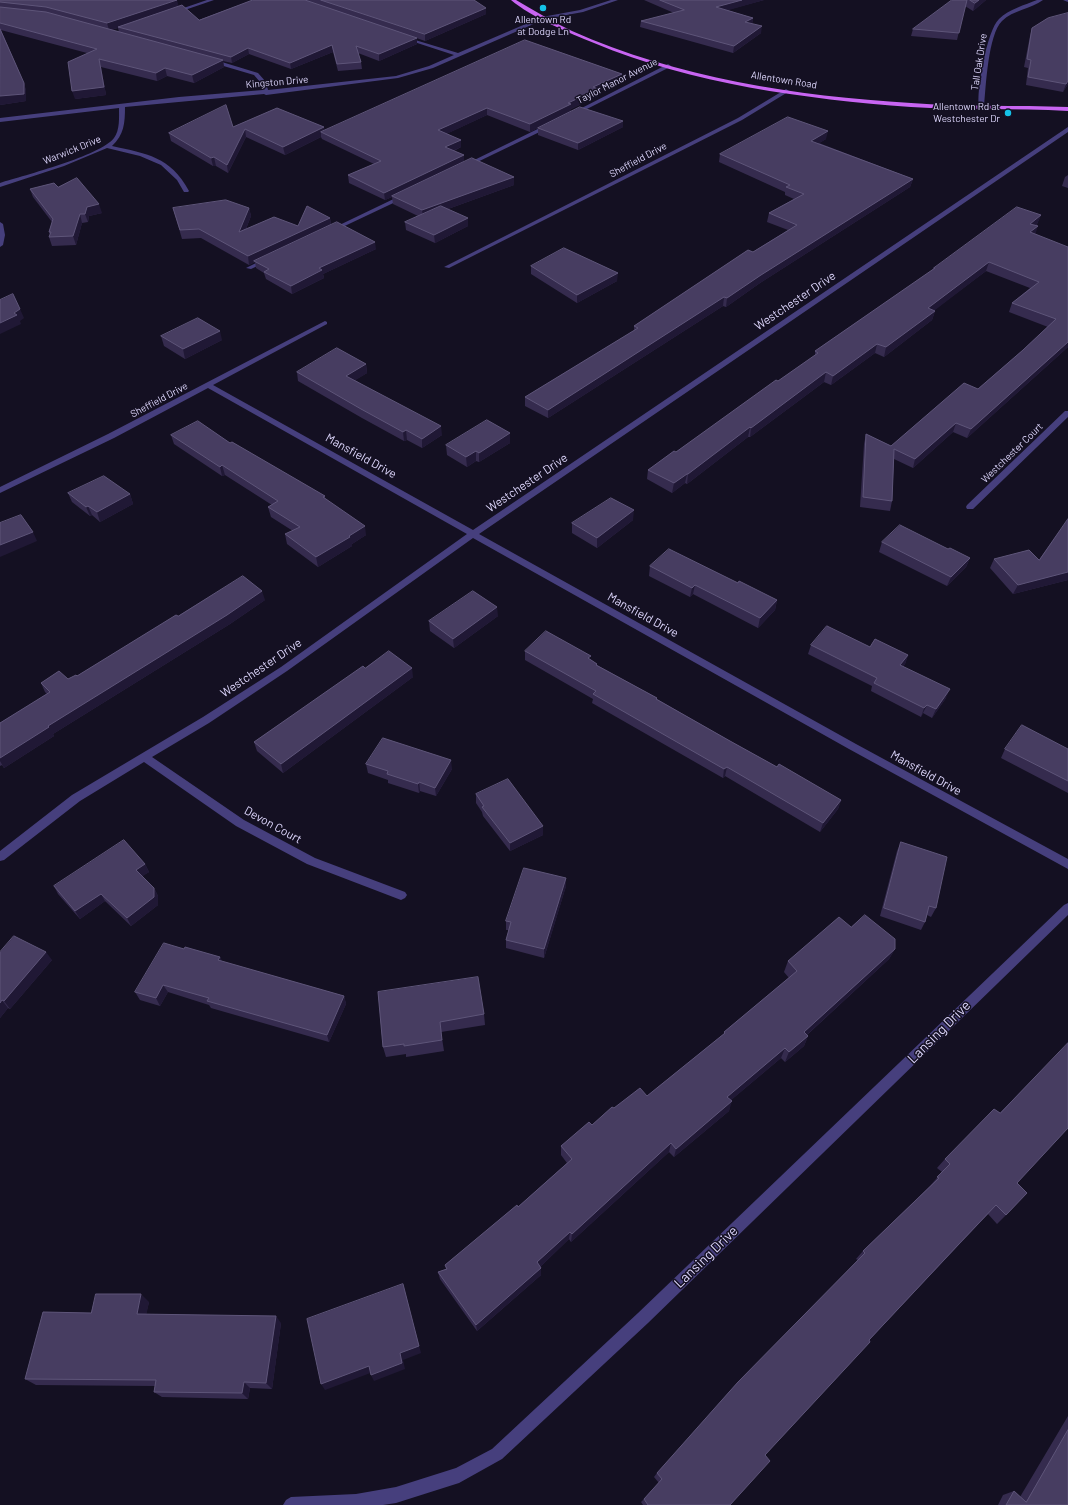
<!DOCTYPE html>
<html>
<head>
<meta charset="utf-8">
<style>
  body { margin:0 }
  canvas { display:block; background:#141022 }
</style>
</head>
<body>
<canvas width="1068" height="1505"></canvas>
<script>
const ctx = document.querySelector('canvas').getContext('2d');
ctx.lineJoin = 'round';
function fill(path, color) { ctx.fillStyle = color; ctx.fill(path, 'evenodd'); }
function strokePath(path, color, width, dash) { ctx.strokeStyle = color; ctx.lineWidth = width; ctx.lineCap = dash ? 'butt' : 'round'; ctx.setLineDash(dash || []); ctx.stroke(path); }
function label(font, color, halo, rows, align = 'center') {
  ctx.font = font + ' Barlow,sans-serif'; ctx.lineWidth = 3; ctx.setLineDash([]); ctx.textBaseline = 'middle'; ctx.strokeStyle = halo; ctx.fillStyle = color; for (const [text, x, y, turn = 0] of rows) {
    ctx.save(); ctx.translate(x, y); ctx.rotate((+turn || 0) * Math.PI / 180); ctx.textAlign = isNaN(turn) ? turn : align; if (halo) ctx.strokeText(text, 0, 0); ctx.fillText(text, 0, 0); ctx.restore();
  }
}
fill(new Path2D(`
  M 207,0 L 214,0 L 176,13 L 172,12 Z
  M 611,0 L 618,0 L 583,12 L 545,19 L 433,68 L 398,78 L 266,95 L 264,94 L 125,107 C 125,123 124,135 112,146 C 147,154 170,156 189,191 L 188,192 L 184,192 L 177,180 L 161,165 L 140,156 L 107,148 L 64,166 L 0,187 L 0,183 C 25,175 100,156 114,138 C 120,130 119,117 119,108 L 0,122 L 0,118 L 179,97 L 263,90 L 260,82 L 254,75 L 210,62 L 210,60 L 212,59 L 258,73 L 266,82 L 268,90 L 396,76 L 429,66 L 454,55 L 402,38 L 402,36 L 458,53 L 542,17 L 580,10 Z
  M 1037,0 L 1043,0 C 1031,9 1013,10 1002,21 C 988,35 986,86 984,106 L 979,107 C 976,92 987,30 999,19 C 1009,9 1025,5 1037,0 Z
  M 1063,0 L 1068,0 L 1068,2 Z
  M 668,64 L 671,66 L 670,67 L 573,116 L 568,115 Z
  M 786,89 L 789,91 L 788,92 L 742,120 L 449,268 L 444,267 L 738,118 Z
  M 550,123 L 552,124 L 552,126 L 467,167 L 462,166 Z
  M 1068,127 L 1068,132 L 479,534 L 856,744 L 1068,859 L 1068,869 L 849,749 L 473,538 L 287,671 L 209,723 L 152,757 L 244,820 L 315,858 L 405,892 L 407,895 L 405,898 L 401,900 L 307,864 L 236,826 L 144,762 L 80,801 L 4,860 L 0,861 L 0,851 L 72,795 L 203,717 L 281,667 L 467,534 L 208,388 L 114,438 L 0,493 L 0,487 L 108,434 L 325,321 L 327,322 L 327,324 L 213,385 L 473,530 Z
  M 404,194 L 407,196 L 406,197 L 332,232 L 327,231 Z
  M 0,222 L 3,224 L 5,235 L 3,245 L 0,247 Z
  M 266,258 L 268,259 L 268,261 L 251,269 L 246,268 Z
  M 1065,411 L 1068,411 L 1068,417 L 973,509 L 967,509 L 966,507 L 967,505 Z
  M 1068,903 L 1068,915 L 648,1323 L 502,1459 L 459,1483 L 396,1503 L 383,1505 L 283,1505 L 286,1500 L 291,1497 L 356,1494 L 396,1487 L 456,1468 L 492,1449 L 638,1313 L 1064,905 Z`), '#463f7d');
fill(new Path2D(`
  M 511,0 L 516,0 C 535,11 553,22 572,31 C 677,78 796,96 911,103 C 963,107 1016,105 1068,107 L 1068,111 C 1016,108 963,110 911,107 C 804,99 693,84 594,43 C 569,33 531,17 511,0 Z`), '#c865f2');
fill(new Path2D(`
  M 0,0 L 179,7 L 199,20 L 253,0 L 474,0 L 486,14 L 425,41 L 391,29 L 417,38 L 417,44 L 379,61 L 358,53 L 361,62 L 362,69 L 338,71 L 333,52 L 291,69 L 249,54 L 232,63 L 223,61 L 224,67 L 194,83 L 167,76 L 157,81 L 101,67 L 106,95 L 75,99 L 87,53 L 1,30 L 24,83 L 26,91 L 26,101 L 0,105 ZM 118,28 L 119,32 L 111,30 Z
  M 644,0 L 764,0 L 727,10 L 753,18 L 752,24 L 761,33 L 733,53 L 640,27 L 641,21 L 674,13 Z
  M 952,0 L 986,0 L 973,11 L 965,6 L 957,40 L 911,36 L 913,29 Z
  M 1032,28 L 1068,84 L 1063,92 L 1026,85 L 1028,68 L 1024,67 L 1030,36 Z
  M 622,74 L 621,81 L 598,91 L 598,96 L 571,109 L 571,111 L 530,132 L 487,115 L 446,134 L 461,140 L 461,147 L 454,151 L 464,155 L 464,162 L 514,177 L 514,185 L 448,209 L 468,226 L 435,243 L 406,230 L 405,222 L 418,216 L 393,204 L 392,197 L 385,200 L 349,183 L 348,175 L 374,164 L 322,139 L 321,137 L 285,155 L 246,137 L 228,173 L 216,166 L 213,166 L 171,141 L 169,133 L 233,127 L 324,130 Z
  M 623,127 L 578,150 L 538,135 L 538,128 Z
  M 826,139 L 819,143 L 913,179 L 910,187 L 760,283 L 726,307 L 723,306 L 548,418 L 525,406 L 525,397 L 634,331 L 634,326 L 788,230 L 767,222 L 769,213 L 794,199 L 785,195 L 785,192 L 719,162 L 720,154 Z
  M 1068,175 L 1068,188 L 1062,186 L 1065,177 Z
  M 58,187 L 102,213 L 89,216 L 88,222 L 82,223 L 76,245 L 52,246 L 49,237 L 50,236 L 49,232 L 52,222 L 33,197 L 30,189 Z
  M 173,208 L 249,208 L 251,216 L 246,229 L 298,226 L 330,218 L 331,225 L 376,249 L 323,274 L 324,278 L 292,294 L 266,279 L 264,273 L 256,268 L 255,262 L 249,265 L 201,238 L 182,239 Z
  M 1041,215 L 1037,224 L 1036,226 L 1035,234 L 1068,347 L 967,438 L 953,432 L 913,468 L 894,459 L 892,501 L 890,511 L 860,507 L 864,444 L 866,434 L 891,446 L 978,389 L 1023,350 L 1048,327 L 1009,312 L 1012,303 L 1030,288 L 986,271 L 934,310 L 935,311 L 932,320 L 884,357 L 875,353 L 831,385 L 824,382 L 750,437 L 748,437 L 687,484 L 685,483 L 672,493 L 647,479 L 648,470 L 676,452 L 815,356 L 815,351 L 933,270 L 934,268 Z
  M 531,266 L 617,281 L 577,303 L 531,274 Z
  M 161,336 L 222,340 L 185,359 L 164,346 Z
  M 366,364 L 367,373 L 355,380 L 442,435 L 422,448 L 407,440 L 404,441 L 362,418 L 298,381 L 297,372 Z
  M 171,435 L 230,443 L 325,496 L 325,499 L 366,535 L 352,544 L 352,546 L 318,567 L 287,544 L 285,534 L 293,531 L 271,517 L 268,507 L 272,505 L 225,475 L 222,476 L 174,444 Z
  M 510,443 L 479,462 L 476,461 L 467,467 L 447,455 L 446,445 Z
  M 68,493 L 130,494 L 133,504 L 100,522 L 92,515 L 90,516 L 72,502 Z
  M 633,520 L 597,548 L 572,533 L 572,523 Z
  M 882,542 L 948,549 L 970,558 L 966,567 L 947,586 L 879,552 Z
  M 994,559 L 1039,560 L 1068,580 L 1013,594 L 990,568 Z
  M 650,566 L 738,583 L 777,600 L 775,610 L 758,628 L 693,594 L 690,597 L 649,576 Z
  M 265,600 L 230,624 L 53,734 L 54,736 L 4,768 L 2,765 L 0,766 L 0,723 L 47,694 L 45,692 L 41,683 L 68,679 L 77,676 L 178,616 Z
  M 498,616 L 454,648 L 430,631 L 429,621 Z
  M 811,645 L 870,647 L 908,655 L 905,664 L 903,666 L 946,698 L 932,718 L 923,713 L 921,717 L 871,691 L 872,686 L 808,654 Z
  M 525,651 L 591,660 L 597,664 L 597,665 L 657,698 L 657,699 L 730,741 L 777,767 L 841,800 L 838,809 L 820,832 L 725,776 L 723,778 L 592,703 L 593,699 L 525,660 Z
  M 365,668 L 413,677 L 283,773 L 257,751 L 254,742 Z
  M 1005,749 L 1068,749 L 1068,793 L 1001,758 Z
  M 366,764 L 452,769 L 436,796 L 420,791 L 419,793 L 388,783 L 388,780 L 368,773 Z
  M 476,794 L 543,835 L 510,851 L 483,816 L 482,812 L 476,803 Z
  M 901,842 L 936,908 L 931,917 L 927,915 L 925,922 L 921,930 L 880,916 L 897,851 Z
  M 145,864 L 149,872 L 142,876 L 154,888 L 158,896 L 158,905 L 131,926 L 105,901 L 80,919 L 58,894 L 54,886 Z
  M 566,886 L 544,958 L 506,948 L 506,940 L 509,930 L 506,930 L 506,921 Z
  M 851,927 L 895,949 L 889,959 L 807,1035 L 808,1036 L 804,1046 L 785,1062 L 781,1058 L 731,1100 L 729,1111 L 674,1157 L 669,1152 L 571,1242 L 569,1239 L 540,1267 L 541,1268 L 541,1275 L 477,1331 L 440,1279 L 438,1272 L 446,1269 L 445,1265 L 518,1207 L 567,1163 L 561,1155 L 561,1146 L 592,1125 L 614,1108 L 647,1096 L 724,1034 L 724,1032 L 789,978 L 784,972 L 788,961 Z
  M 0,952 L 52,960 L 10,1009 L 8,1008 L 0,1018 Z
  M 220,957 L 222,962 L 344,996 L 346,1004 L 329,1042 L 211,1008 L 209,1005 L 168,992 L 160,1006 L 140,1000 L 135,992 Z
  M 378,992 L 484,1014 L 485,1025 L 441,1032 L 444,1051 L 406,1057 L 406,1054 L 386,1057 L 383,1047 Z
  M 945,1159 L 1017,1183 L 1006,1215 L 997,1224 L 988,1214 L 869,1340 L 765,1455 L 730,1505 L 643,1505 L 641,1502 L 644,1499 L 659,1483 L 654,1477 L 657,1473 L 858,1260 L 856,1259 L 863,1251 L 930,1186 L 942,1172 L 937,1168 Z
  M 149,1302 L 146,1314 L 281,1323 L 272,1389 L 250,1388 L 248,1399 L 162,1397 L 154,1392 L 155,1386 L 36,1385 L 25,1379 L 91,1313 Z
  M 1068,1416 L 1068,1505 L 998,1505 L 1003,1495 L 1014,1491 L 1020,1497 Z`), '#352b4e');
fill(new Path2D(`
  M 177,0 L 179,8 L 118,27 L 118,28 L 109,30 L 107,23 Z
  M 742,0 L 764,0 L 715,14 L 716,7 Z
  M 979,0 L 986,0 L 973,11 L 975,3 Z
  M 486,8 L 486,14 L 425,41 L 425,34 Z
  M 753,18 L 752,25 L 745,22 Z
  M 762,26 L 761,33 L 733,53 L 734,46 Z
  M 417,38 L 417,44 L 379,61 L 379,54 Z
  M 332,45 L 333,52 L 291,69 L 290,63 Z
  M 248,48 L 249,54 L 232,63 L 231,57 Z
  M 99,59 L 101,67 L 106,95 L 75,99 L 72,91 Z
  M 223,60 L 224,67 L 194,83 L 192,75 Z
  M 165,68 L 167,76 L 157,81 L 156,73 Z
  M 622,74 L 621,81 L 598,91 L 598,96 L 571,109 L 571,111 L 530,132 L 530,124 L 568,103 L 593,87 Z
  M 1068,81 L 1068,84 L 1063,92 L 1066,84 Z
  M 24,83 L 26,91 L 26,101 L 0,105 L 0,96 Z
  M 487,108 L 487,115 L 438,138 L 438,130 Z
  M 623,121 L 623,127 L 578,150 L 578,143 Z
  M 324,127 L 325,134 L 321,132 L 321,137 L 285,155 L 283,147 Z
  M 245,129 L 246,137 L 228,173 L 227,165 Z
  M 828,131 L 826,139 L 810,149 L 811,141 Z
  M 461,140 L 461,147 L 446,154 L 445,147 Z
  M 464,155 L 464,163 L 392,196 L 392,197 L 385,200 L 384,193 Z
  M 214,157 L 216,166 L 213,166 L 211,158 Z
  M 514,177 L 514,185 L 423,218 L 422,210 Z
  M 913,179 L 910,187 L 760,283 L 726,307 L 727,298 L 761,275 Z
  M 99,204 L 102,213 L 89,216 L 88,222 L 85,214 L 87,207 Z
  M 249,208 L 251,216 L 241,241 L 239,232 Z
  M 80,214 L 82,223 L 76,245 L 73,236 Z
  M 1041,215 L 1037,224 L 1027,232 L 1030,224 Z
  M 330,218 L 331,226 L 254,261 L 255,262 L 249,265 L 248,256 Z
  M 468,218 L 468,226 L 435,243 L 434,235 Z
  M 1038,226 L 1035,235 L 1030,232 Z
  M 375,242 L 376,249 L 323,274 L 324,278 L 292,294 L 291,286 L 319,268 Z
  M 989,262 L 986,271 L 926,317 L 928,308 Z
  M 618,273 L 617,281 L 577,303 L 577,295 Z
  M 724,297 L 723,306 L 548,418 L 548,410 Z
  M 20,309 L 24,318 L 20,321 L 21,324 L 0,334 L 0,323 L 14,313 Z
  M 935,311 L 932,320 L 884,357 L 886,347 Z
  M 220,331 L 222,340 L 185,359 L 183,349 Z
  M 1068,342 L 1068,347 L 967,438 L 971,429 Z
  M 877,344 L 875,353 L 831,385 L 833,376 Z
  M 366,364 L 367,373 L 348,385 L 346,376 Z
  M 826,372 L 824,382 L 750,437 L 751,428 Z
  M 956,423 L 953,432 L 913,468 L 915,459 Z
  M 441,426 L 442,435 L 422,448 L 422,439 Z
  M 750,427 L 748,437 L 687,484 L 688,474 Z
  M 406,430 L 407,440 L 404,441 L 403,432 Z
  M 510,433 L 510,443 L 479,462 L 479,453 Z
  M 476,451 L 476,461 L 467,467 L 466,457 Z
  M 222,465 L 225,475 L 222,476 L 220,467 Z
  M 687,474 L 685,483 L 672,493 L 674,483 Z
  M 130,494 L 133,504 L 100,522 L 97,512 Z
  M 88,506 L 92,515 L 90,516 L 86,507 Z
  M 634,510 L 633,520 L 597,548 L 597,538 Z
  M 365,526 L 366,535 L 352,544 L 352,546 L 318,567 L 316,557 Z
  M 33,532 L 37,541 L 0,557 L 0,545 Z
  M 970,558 L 966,567 L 947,586 L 951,577 Z
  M 1068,572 L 1068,580 L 1013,594 L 1018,585 Z
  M 695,585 L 693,594 L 690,597 L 692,588 Z
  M 262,591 L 265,600 L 230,624 L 53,734 L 54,736 L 4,768 L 0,761 L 0,758 L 48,726 Z
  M 777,600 L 775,610 L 758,628 L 760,618 Z
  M 497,607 L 498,616 L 454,648 L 453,639 Z
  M 908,655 L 905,664 L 897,674 L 900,665 Z
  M 412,668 L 413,677 L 283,773 L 281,764 Z
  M 950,689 L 946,698 L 932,718 L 936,709 Z
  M 927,705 L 921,717 L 924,708 Z
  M 451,760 L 452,769 L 436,796 L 435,788 Z
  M 727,767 L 725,776 L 723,778 L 724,769 Z
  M 419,782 L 420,791 L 419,793 L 418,784 Z
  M 841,800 L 838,809 L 820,832 L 823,823 Z
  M 543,826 L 543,835 L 510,851 L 510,843 Z
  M 145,864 L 149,872 L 140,878 L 136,870 Z
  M 566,878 L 566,886 L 544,958 L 544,949 Z
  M 154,888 L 158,896 L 158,905 L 131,926 L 127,918 Z
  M 101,894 L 105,901 L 80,919 L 75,911 Z
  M 895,949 L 889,959 L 799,1042 L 804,1032 Z
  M 46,952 L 52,960 L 10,1009 L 4,1001 Z
  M 220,957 L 224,965 L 218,960 Z
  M 163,985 L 168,992 L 160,1006 L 156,998 Z
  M 344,996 L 346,1004 L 329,1042 L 327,1035 Z
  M 2,1000 L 8,1008 L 0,1018 L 0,1003 Z
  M 808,1036 L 804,1046 L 785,1062 L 789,1052 Z
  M 785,1048 L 781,1058 L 724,1106 L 727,1097 Z
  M 732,1101 L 729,1111 L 674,1157 L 676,1149 Z
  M 671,1143 L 669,1152 L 571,1242 L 572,1234 Z
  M 570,1232 L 569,1239 L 537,1270 L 537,1262 Z
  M 541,1268 L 541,1275 L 477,1331 L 476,1325 Z
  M 403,1284 L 405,1292 L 421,1353 L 403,1360 L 405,1369 L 374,1381 L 371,1375 L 400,1353 Z
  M 141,1294 L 149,1302 L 145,1321 L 137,1314 Z
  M 276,1316 L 281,1323 L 272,1389 L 266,1383 Z
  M 369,1366 L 373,1372 L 325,1390 L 321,1384 Z
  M 244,1382 L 250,1388 L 248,1399 L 242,1393 Z`), '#201835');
const building = new Path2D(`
  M 0,0 L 177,0 L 107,23 L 46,7 L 0,2 Z
  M 253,0 L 305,0 L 417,38 L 379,54 L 356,46 L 361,62 L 337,64 L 332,45 L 290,63 L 248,48 L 231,57 L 118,27 L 182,5 L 199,20 Z
  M 321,0 L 474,0 L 486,8 L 425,34 Z
  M 660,0 L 742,0 L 716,7 L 753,18 L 745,22 L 762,26 L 734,46 L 641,21 L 684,10 Z
  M 952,0 L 967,0 L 959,33 L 913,29 Z
  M 970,0 L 979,0 L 975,3 Z
  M 0,7 L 46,12 L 223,60 L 192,75 L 165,68 L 156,73 L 99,59 L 104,87 L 72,91 L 68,62 L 97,49 L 0,23 Z
  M 1068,13 L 1068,81 L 1066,84 L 1028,77 L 1031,60 L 1027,59 L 1032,28 L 1048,18 Z
  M 0,29 L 24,83 L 24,94 L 0,96 Z
  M 525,40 L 622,74 L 593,87 L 598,89 L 568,103 L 571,104 L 530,124 L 487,108 L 438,130 L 461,140 L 445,147 L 464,155 L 384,193 L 348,175 L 381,161 L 321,132 Z
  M 226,105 L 233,127 L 277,108 L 324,127 L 283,147 L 245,129 L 227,165 L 214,157 L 211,158 L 169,133 Z
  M 580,107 L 623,121 L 578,143 L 538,128 Z
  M 788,117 L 828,131 L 811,141 L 913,179 L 761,275 L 727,298 L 724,297 L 548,410 L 525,397 L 638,328 L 634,326 L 748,250 L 753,252 L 797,225 L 769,213 L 804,194 L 786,187 L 790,185 L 720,154 Z
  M 472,158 L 514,177 L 422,210 L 392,196 Z
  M 77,178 L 99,204 L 87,207 L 85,214 L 80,214 L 73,236 L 49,237 L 51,232 L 49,232 L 53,219 L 30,189 L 54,183 L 58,187 Z
  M 226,200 L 249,208 L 239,232 L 274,217 L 298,226 L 307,206 L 330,218 L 248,256 L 199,229 L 180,230 L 173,208 Z
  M 441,206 L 468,218 L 434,235 L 405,222 Z
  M 1017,207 L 1041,215 L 1030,224 L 1038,226 L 1030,232 L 1068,247 L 1068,342 L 971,429 L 956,423 L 915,459 L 894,449 L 892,501 L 863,497 L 866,434 L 891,446 L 964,383 L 978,389 L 1023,350 L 1056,319 L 1012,303 L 1039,282 L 989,262 L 928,308 L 935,311 L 886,347 L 877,344 L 833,376 L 826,372 L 751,428 L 750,427 L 688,474 L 687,474 L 674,483 L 648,470 L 674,451 L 676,452 L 776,380 L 778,381 L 818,353 L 815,351 L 935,268 L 934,268 Z
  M 337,222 L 375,242 L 319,268 L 322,270 L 291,286 L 264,272 L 269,269 L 254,261 Z
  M 564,248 L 618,273 L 577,295 L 531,266 Z
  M 13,294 L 20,309 L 14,313 L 17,315 L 0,323 L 0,300 Z
  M 198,318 L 220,331 L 183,349 L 161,336 Z
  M 337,348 L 366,364 L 346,376 L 441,426 L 422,439 L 406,430 L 403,432 L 361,409 L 297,372 Z
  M 487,420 L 510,433 L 479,453 L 476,451 L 466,457 L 446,445 Z
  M 198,421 L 230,443 L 232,442 L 325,496 L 323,497 L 365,526 L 349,536 L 350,537 L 316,557 L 285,534 L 300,527 L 268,507 L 278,501 L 222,465 L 220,467 L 171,435 Z
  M 104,476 L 130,494 L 97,512 L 88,506 L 86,507 L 68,493 Z
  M 611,498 L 634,510 L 597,538 L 572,523 Z
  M 21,515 L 33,532 L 0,545 L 0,523 Z
  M 1068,519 L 1068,572 L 1018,585 L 994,559 L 1029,550 L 1039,560 Z
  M 900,525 L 948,549 L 950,548 L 970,558 L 951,577 L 882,542 Z
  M 669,549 L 738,583 L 739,581 L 777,600 L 760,618 L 695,585 L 692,588 L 650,566 Z
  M 243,576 L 262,591 L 227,615 L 48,726 L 49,727 L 0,758 L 0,723 L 50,692 L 41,683 L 59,671 L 68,679 L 76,675 L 77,676 L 176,615 L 178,616 Z
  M 473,591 L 497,607 L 453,639 L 429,621 Z
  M 827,626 L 870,647 L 875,639 L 908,655 L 900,665 L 950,689 L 936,709 L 927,705 L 924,708 L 874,683 L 877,678 L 811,645 Z
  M 546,631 L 591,656 L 588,658 L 597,664 L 596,665 L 657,698 L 656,699 L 730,741 L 777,767 L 779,764 L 841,800 L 823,823 L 727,767 L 724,769 L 593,694 L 596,691 L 525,651 Z
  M 389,651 L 412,668 L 281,764 L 254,742 L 363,666 L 365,668 Z
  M 1022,725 L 1068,749 L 1068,781 L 1005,749 Z
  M 383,738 L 451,760 L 435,788 L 419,782 L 418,784 L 387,774 L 388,771 L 366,764 Z
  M 508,779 L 543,826 L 510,843 L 482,807 L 484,806 L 476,794 Z
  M 124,840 L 145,864 L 136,870 L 154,888 L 154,897 L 127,918 L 101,894 L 75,911 L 54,886 Z
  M 901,842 L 947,857 L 936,908 L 929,906 L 925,922 L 884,908 Z
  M 524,868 L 566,878 L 544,949 L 506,940 L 511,922 L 506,921 Z
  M 865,915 L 895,939 L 895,949 L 804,1032 L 808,1036 L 789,1052 L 785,1048 L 727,1097 L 732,1101 L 676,1149 L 671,1143 L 572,1234 L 570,1232 L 537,1262 L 541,1268 L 476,1325 L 438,1272 L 447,1269 L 445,1265 L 517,1205 L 518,1207 L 572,1159 L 561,1146 L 589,1122 L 592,1125 L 612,1107 L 614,1108 L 640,1088 L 647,1096 L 725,1033 L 724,1032 L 797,971 L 788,961 L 839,917 L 851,927 Z
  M 14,936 L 46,952 L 4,1001 L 2,1000 L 0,1003 L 0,952 Z
  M 164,943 L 184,949 L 185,947 L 220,957 L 218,960 L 344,996 L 327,1035 L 207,1001 L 209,998 L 163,985 L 156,998 L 135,992 Z
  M 478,977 L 484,1014 L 440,1022 L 442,1040 L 404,1046 L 404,1044 L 383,1047 L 378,992 Z
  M 1068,1043 L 1068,1128 L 1017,1183 L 1027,1193 L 1006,1215 L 996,1205 L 958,1245 L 869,1340 L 870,1342 L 765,1455 L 770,1461 L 730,1505 L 648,1505 L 644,1499 L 662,1479 L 657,1473 L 738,1382 L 865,1253 L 863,1251 L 939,1178 L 937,1177 L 950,1164 L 945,1159 L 994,1109 L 1000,1113 Z
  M 403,1284 L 419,1346 L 400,1353 L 402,1363 L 371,1375 L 369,1366 L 321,1384 L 307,1319 Z
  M 96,1294 L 141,1294 L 137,1314 L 276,1316 L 266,1383 L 244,1382 L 242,1393 L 154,1392 L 156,1380 L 25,1379 L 43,1312 L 91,1313 Z
  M 1068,1430 L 1068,1505 L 1006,1505 L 1014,1491 L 1026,1502 Z`);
fill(building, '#473d61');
strokePath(building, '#5e5579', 1);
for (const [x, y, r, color] of [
  [543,8,4,"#14c2e8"],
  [1008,113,4,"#14c2e8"]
]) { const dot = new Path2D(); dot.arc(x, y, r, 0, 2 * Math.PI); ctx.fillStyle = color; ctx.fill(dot); strokePath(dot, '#141022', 1.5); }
label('10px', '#dcd5fb', '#141022', [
  ["Allentown Rd",543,20],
  ["at Dodge Ln",543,32],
  ["Allentown Rd at",1000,107,"right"],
  ["Westchester Dr",1000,119,"right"]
]);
label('10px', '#dcd5fb', '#141022', [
  ["Tall Oak Drive",979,62,-81],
  ["Allentown Road",784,80,9],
  ["Taylor Manor Avenue",617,81,-27],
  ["Kingston Drive",277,82,-5],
  ["Warwick Drive",72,150,-22],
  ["Sheffield Drive",638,160,-28],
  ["Sheffield Drive",159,400,-28],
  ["Westchester Court",1012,453,-44]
]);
label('12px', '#dcd5fb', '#141022', [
  ["Westchester Drive",795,301,-34],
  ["Mansfield Drive",361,456,29],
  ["Westchester Drive",527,483,-34],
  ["Mansfield Drive",643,615,29],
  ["Westchester Drive",261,668,-34],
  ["Mansfield Drive",926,773,29],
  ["Devon Court",273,825,29]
]);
label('14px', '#dcd5fb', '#141022', [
  ["Lansing Drive",939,1032,-45],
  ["Lansing Drive",706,1257,-44]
]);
</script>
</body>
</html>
